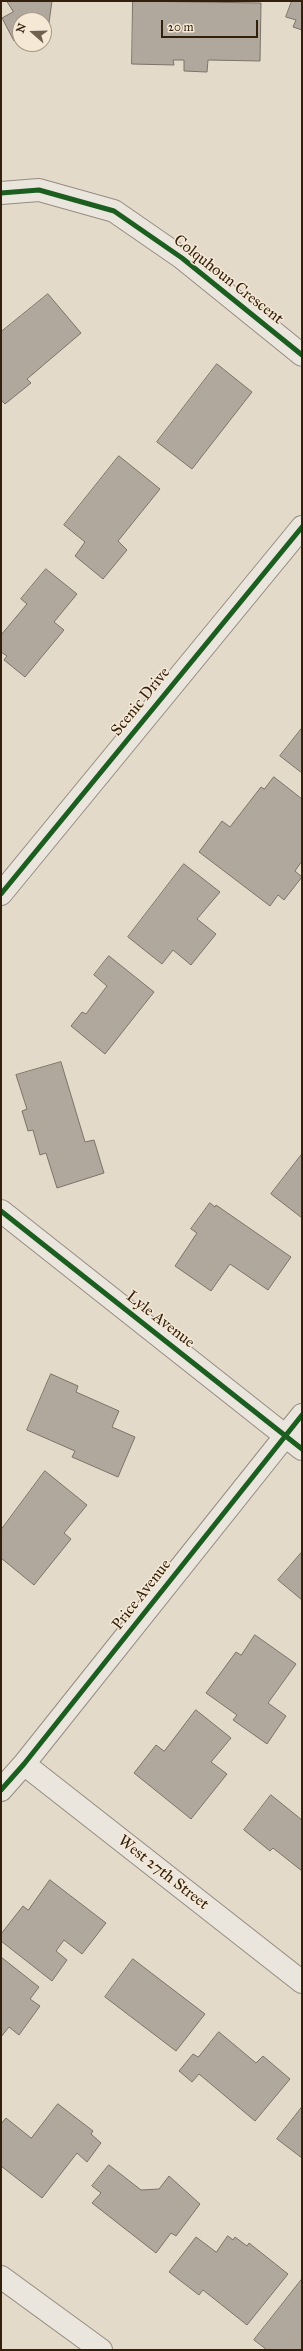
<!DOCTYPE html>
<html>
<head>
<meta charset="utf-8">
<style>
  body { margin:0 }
  #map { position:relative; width:303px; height:2351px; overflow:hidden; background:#e4daca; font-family:"IM FELL Great Primer",serif }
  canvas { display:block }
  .frame { position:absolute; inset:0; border:2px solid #321f0c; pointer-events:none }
  .north { position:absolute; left:12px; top:12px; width:40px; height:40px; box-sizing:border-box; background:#f5e9d6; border:1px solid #a79885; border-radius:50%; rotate:290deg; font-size:11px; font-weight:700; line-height:16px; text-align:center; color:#321f0c }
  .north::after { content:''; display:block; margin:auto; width:14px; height:18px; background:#70604e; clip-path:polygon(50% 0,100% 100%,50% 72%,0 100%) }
  .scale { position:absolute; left:161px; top:20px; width:97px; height:18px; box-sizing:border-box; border:2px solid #321f0c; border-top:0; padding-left:5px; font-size:12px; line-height:14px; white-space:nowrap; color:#321f0c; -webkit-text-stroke:3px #f5e9d6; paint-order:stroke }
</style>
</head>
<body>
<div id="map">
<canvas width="303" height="2351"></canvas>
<div class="frame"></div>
<div class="north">N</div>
<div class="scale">20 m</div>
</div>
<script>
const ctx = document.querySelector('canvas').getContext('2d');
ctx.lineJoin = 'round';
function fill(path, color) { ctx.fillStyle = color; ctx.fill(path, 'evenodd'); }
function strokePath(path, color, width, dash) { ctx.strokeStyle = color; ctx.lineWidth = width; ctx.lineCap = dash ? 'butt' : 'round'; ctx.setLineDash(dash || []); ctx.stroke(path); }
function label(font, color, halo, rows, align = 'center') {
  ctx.font = font + ' "IM FELL Great Primer",serif'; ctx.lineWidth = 3; ctx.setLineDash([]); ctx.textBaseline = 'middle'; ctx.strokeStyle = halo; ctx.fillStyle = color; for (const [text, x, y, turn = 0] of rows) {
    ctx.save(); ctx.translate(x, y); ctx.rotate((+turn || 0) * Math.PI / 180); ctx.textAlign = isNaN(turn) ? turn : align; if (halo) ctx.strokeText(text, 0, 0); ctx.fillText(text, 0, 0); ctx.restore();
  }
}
const building = new Path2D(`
  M 7,1 L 52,1 L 48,30 L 44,29 L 44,20 L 20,20 L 20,37 L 14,41 L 2,18 L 13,12 Z
  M 133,1 L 261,3 L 260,61 L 208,60 L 207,72 L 184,71 L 184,60 L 173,60 L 174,65 L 132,64 Z
  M 292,1 L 302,1 L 302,30 L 293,27 L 296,20 L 286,17 Z
  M 48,294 L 81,333 L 27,379 L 31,383 L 5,404 L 1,400 L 1,332 Z
  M 217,364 L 252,392 L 192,469 L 157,442 Z
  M 119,456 L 160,489 L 118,541 L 127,550 L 103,579 L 75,556 L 85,542 L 64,525 Z
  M 46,569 L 77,594 L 54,622 L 64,630 L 25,677 L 4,660 L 7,656 L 1,652 L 1,635 L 27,604 L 21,599 Z
  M 302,728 L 302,773 L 280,756 Z
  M 274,777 L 302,799 L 302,861 L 295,871 L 302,877 L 284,900 L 278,895 L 270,906 L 199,852 L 222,821 L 230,827 L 261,787 L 264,789 Z
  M 184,864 L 220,892 L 197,919 L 216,934 L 191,965 L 173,950 L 162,964 L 128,937 Z
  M 109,956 L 154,992 L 105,1054 L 71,1026 L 82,1012 L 86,1014 L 107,986 L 94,975 Z
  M 61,1062 L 85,1142 L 94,1140 L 104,1173 L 57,1188 L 46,1153 L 40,1155 L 33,1130 L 28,1131 L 22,1111 L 27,1109 L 16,1075 Z
  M 302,1154 L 302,1218 L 271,1194 Z
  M 210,1203 L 215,1207 L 216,1205 L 291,1257 L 268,1290 L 230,1264 L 211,1291 L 175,1266 L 197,1233 L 191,1229 Z
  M 51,1374 L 78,1386 L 76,1392 L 119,1411 L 112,1427 L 135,1437 L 118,1477 L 72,1457 L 75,1451 L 27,1430 Z
  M 45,1471 L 87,1505 L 64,1533 L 71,1539 L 34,1585 L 1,1558 L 1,1530 Z
  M 302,1552 L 302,1600 L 278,1580 Z
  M 255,1635 L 296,1664 L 268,1703 L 286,1716 L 267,1744 L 233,1720 L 237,1715 L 206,1693 L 236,1652 L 241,1655 Z
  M 196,1710 L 231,1738 L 211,1762 L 227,1774 L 191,1819 L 134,1773 L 156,1745 L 164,1751 Z
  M 271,1795 L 302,1820 L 302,1871 L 273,1848 L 270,1851 L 244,1830 Z
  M 50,1880 L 106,1923 L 82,1954 L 64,1940 L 56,1951 L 67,1960 L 52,1981 L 1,1941 L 1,1934 L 23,1906 L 28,1910 Z
  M 1,1957 L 39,1987 L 30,1999 L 40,2006 L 19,2035 L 9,2027 L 1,2037 Z
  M 133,1959 L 205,2014 L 176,2051 L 105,1997 Z
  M 219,2032 L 256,2063 L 263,2056 L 290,2079 L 255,2121 L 199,2074 L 192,2082 L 179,2071 L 193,2054 L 198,2057 Z
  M 58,2104 L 93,2131 L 91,2134 L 101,2143 L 87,2162 L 77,2153 L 42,2198 L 1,2166 L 1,2124 L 6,2118 L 31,2138 Z
  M 302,2107 L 302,2158 L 277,2139 Z
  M 109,2165 L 141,2190 L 159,2189 L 169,2176 L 200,2204 L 176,2236 L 171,2233 L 156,2253 L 92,2203 L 101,2193 L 92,2186 Z
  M 228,2236 L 233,2240 L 235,2237 L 247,2246 L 249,2243 L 288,2274 L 247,2325 L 203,2290 L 199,2295 L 169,2272 L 196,2237 L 216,2252 Z
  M 302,2279 L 302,2350 L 267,2350 L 254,2340 Z`);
fill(building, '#b0a89d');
strokePath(building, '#7c7368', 1);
const minor = new Path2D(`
  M 1,193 L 39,190 L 114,211 L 182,258 L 302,355
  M 1,894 L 302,527
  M 1,1211 L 302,1449
  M 24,1764 L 302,1982
  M 1,1790 L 24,1764 L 302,1415
  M 1,2277 L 101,2350`);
strokePath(minor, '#958c81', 24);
strokePath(minor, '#eae5dd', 22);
strokePath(new Path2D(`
  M 1,193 L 39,190 L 114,211 L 182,258 L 302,355
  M 1,894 L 302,527
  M 1,1211 L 302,1449
  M 1,1790 L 24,1764 L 302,1415`), '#1b5e20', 5);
label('16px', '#321f0c', '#f5e9d6', [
  ["Colquhoun Crescent",228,280,38],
  ["Scenic Drive",141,702,-51],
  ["Lyle Avenue",160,1320,38],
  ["Price Avenue",142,1595,-52],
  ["West 27th Street",163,1873,38]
]);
</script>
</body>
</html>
